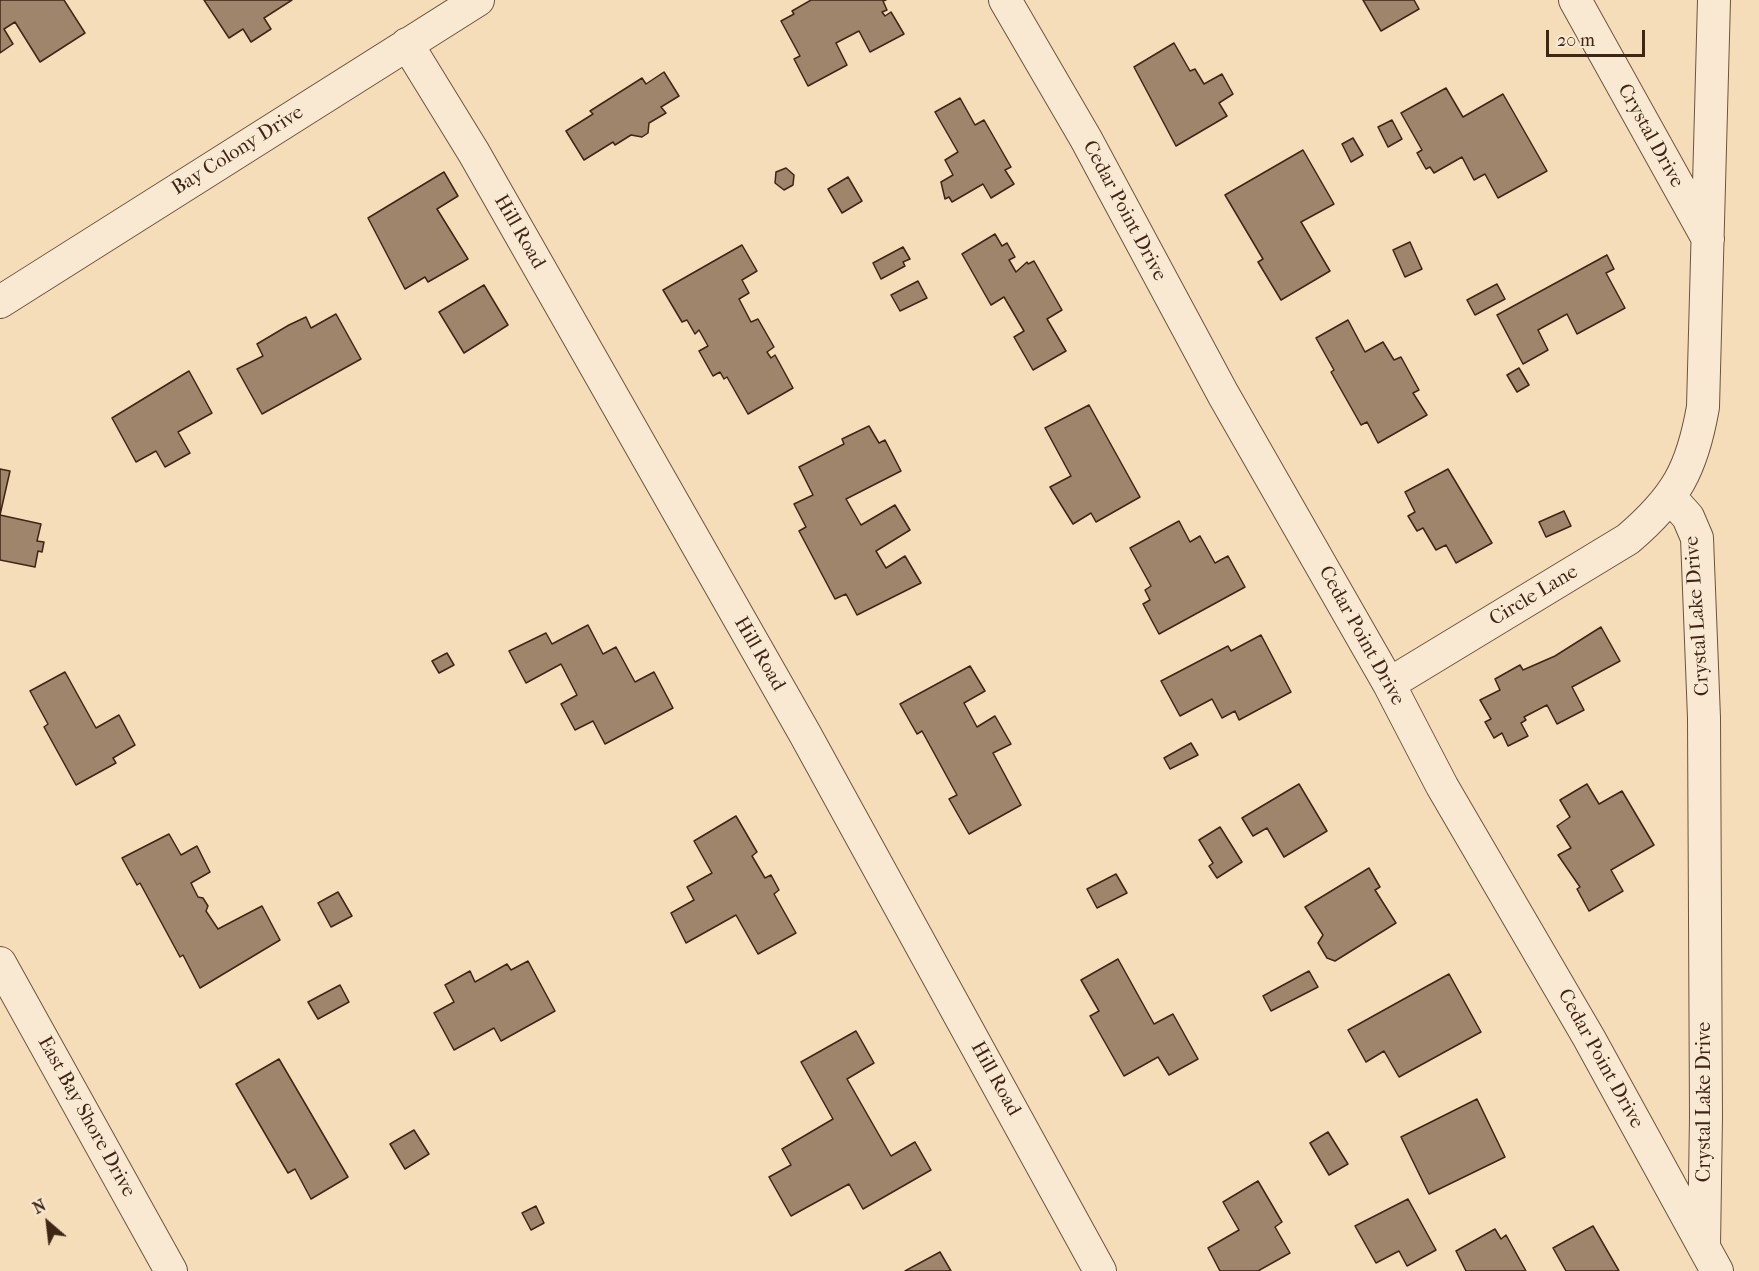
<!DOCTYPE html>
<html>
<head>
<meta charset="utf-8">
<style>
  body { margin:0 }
  #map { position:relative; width:1759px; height:1271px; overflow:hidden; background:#f6ddba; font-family:"IM FELL French Canon",serif }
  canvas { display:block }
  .north { position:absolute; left:18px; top:1193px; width:60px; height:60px; -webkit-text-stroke:4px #f9e9d2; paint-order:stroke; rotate:332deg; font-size:16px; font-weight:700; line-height:24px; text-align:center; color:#3f2516 }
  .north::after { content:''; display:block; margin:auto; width:21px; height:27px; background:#3f2516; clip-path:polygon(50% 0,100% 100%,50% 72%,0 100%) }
  .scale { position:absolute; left:1546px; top:30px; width:99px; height:27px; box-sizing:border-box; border:3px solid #3f2516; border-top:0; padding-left:8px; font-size:18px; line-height:21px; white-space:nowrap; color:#3f2516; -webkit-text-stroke:4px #f9e9d2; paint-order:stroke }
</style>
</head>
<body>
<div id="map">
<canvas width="1759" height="1271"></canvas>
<div class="north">N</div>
<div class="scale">20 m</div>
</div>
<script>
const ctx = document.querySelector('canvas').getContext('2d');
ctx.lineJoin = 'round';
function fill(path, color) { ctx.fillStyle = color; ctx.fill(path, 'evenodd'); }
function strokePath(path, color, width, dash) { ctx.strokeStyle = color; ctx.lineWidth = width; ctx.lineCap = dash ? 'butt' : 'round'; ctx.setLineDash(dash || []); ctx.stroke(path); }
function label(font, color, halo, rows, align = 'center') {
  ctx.font = font + ' "IM FELL French Canon",serif'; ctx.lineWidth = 4.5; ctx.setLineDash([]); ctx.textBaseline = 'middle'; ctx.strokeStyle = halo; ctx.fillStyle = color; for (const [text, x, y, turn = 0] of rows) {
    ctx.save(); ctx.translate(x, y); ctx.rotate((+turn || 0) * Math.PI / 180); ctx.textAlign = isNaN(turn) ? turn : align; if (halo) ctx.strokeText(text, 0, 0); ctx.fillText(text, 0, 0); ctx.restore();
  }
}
const building = new Path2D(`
  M 0,0 L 64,0 L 85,33 L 40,62 L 15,22 L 4,29 L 13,44 L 0,53 Z
  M 204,0 L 292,0 L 264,18 L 271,29 L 251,42 L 243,29 L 229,38 Z
  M 811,0 L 886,0 L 883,1 L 887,10 L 882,12 L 885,16 L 891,12 L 904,34 L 870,52 L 859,31 L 836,43 L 847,65 L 808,86 L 794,59 L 800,56 L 781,21 L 794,14 L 792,11 Z
  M 1363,0 L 1414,0 L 1419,9 L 1381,31 Z
  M 1174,43 L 1190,71 L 1195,69 L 1204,84 L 1222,74 L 1233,94 L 1219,103 L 1227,116 L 1176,146 L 1134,67 Z
  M 664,72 L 679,96 L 661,107 L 666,113 L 649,123 L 648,133 L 642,137 L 631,135 L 615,145 L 613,142 L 584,160 L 566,131 L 593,114 L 590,111 L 642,78 L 646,84 Z
  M 1446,88 L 1463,117 L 1503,94 L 1547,171 L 1498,198 L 1485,174 L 1474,180 L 1462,157 L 1434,173 L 1430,167 L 1426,169 L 1417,153 L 1422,150 L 1401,113 Z
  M 960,98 L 975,125 L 984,120 L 1011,167 L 1005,170 L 1014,184 L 991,198 L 983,184 L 952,202 L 949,197 L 945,199 L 941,182 L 953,175 L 945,160 L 958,152 L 935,112 Z
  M 1392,120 L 1402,139 L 1388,147 L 1378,127 Z
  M 1353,138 L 1363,155 L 1351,162 L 1342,144 Z
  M 1303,150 L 1334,204 L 1301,222 L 1330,271 L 1281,300 L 1258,262 L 1263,259 L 1225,195 Z
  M 786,168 L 794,175 L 793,185 L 784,190 L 775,183 L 776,172 Z
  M 444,172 L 458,196 L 437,209 L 468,259 L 428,282 L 425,277 L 405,289 L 368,218 Z
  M 848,177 L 862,201 L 842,213 L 828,189 Z
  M 995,234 L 1002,246 L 1007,243 L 1015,257 L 1009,260 L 1016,272 L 1027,262 L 1028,264 L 1034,261 L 1062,310 L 1047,319 L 1066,351 L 1033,370 L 1014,337 L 1024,331 L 1004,297 L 991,305 L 962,254 Z
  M 1410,242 L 1422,269 L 1405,277 L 1393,250 Z
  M 742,245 L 757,271 L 742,280 L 749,293 L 739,299 L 751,322 L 758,319 L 774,347 L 767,352 L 771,358 L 775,355 L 793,388 L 748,414 L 727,377 L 724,379 L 720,372 L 713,376 L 699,351 L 708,346 L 699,330 L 695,334 L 687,320 L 682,322 L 663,290 Z
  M 903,247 L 910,259 L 903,262 L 905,266 L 881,279 L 873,263 Z
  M 1607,255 L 1614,269 L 1606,273 L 1625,308 L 1577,334 L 1567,314 L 1538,330 L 1548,350 L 1523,364 L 1497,315 Z
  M 918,281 L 927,298 L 900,311 L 891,295 Z
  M 1497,284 L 1505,299 L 1475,315 L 1467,300 Z
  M 484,285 L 508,325 L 464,353 L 439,312 Z
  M 336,314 L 361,359 L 262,414 L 237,369 L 263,356 L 257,344 L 289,325 L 306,317 L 311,328 Z
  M 1348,320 L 1365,352 L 1383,342 L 1394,360 L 1401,357 L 1419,390 L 1413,393 L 1427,415 L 1378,443 L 1367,422 L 1361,425 L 1331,372 L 1334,370 L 1316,338 Z
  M 1519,368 L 1529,385 L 1517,392 L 1507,375 Z
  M 189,371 L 212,413 L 178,432 L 190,453 L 165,467 L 156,451 L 136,462 L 112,418 Z
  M 1089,405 L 1140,497 L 1096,522 L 1091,513 L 1073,524 L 1050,487 L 1071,476 L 1045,428 Z
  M 869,426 L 879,443 L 885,440 L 901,471 L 846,499 L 861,525 L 895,505 L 910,530 L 876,551 L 886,568 L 905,556 L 921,583 L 857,615 L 846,594 L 835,599 L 799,531 L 806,527 L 794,504 L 813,495 L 799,467 L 844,444 L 842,439 Z
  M 0,469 L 10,471 L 0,515 L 41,524 L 37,541 L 44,542 L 42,552 L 38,551 L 35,567 L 0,560 Z
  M 1448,469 L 1492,543 L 1456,563 L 1446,545 L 1436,550 L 1423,528 L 1417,531 L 1408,516 L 1415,512 L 1405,492 Z
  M 1564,511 L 1571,526 L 1546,537 L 1539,522 Z
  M 1179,521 L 1190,542 L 1200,536 L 1215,563 L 1228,556 L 1245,587 L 1159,634 L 1143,604 L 1150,600 L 1145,590 L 1151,586 L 1130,548 Z
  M 588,625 L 603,654 L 616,647 L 635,682 L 654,672 L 673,708 L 605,744 L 593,721 L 575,730 L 561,704 L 577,695 L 561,664 L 526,683 L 509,651 L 546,633 L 552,644 Z
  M 1601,627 L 1620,661 L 1572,687 L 1584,710 L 1557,724 L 1547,705 L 1524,717 L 1526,720 L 1521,723 L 1528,736 L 1508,746 L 1502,733 L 1494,738 L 1485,722 L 1491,719 L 1480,700 L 1500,690 L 1495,679 L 1520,665 L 1523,670 L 1555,656 Z
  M 1261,635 L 1291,692 L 1239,720 L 1235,711 L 1222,718 L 1212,699 L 1180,716 L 1161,681 L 1228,646 L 1231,651 Z
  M 447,653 L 454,665 L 439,673 L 432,661 Z
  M 970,666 L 985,691 L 964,703 L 977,727 L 995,716 L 1011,744 L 993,753 L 1021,805 L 969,834 L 949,799 L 957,795 L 922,731 L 917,734 L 900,704 Z
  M 65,672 L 96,728 L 119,715 L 135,745 L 113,758 L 116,763 L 76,785 L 44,727 L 48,724 L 30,691 Z
  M 1191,743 L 1198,755 L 1170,769 L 1164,758 Z
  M 1299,784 L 1327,831 L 1284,857 L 1267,828 L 1253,836 L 1242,818 Z
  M 1587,784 L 1599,804 L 1622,791 L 1654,845 L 1611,870 L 1623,891 L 1589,911 L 1577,889 L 1580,887 L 1558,855 L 1571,848 L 1557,826 L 1570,817 L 1560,800 Z
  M 736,816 L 757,852 L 752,856 L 765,878 L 771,875 L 779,890 L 774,894 L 796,933 L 758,954 L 736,915 L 686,943 L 671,913 L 694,900 L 687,887 L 712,873 L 694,841 Z
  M 1220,827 L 1242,862 L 1217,878 L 1209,866 L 1213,863 L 1199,840 Z
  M 169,834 L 181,855 L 197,846 L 210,872 L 191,883 L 198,897 L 203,898 L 208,906 L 206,911 L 218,929 L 262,906 L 280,940 L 200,988 L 183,955 L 180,957 L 140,883 L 137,885 L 122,858 Z
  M 1369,868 L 1380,887 L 1375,890 L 1396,923 L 1335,961 L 1327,958 L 1318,943 L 1323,935 L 1305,907 Z
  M 1116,874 L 1127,893 L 1097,908 L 1087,889 Z
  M 338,892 L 352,916 L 331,927 L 318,903 Z
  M 1118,959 L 1154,1024 L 1173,1014 L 1198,1059 L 1169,1075 L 1158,1057 L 1124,1076 L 1090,1016 L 1099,1011 L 1081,980 Z
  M 528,961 L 555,1011 L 501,1041 L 494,1028 L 454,1050 L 434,1013 L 454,1002 L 445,985 L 470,971 L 475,982 L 507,964 L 511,970 Z
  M 1309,971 L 1318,987 L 1271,1011 L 1263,996 Z
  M 1449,974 L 1481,1032 L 1399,1077 L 1384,1051 L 1366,1062 L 1348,1030 Z
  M 340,985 L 349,1002 L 318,1019 L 308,1002 Z
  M 856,1031 L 874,1063 L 847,1079 L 891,1156 L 915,1142 L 931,1170 L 863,1209 L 849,1184 L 791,1216 L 769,1177 L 791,1165 L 782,1149 L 833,1119 L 801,1062 Z
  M 279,1059 L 348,1177 L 311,1199 L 295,1169 L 288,1173 L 236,1084 Z
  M 1477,1099 L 1505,1157 L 1429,1194 L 1401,1137 Z
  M 414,1130 L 429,1154 L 405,1169 L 390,1144 Z
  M 1328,1132 L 1348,1164 L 1329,1175 L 1310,1143 Z
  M 1258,1181 L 1282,1222 L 1275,1227 L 1290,1253 L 1258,1271 L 1220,1271 L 1208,1248 L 1239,1230 L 1223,1202 Z
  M 1408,1199 L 1436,1250 L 1407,1266 L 1399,1251 L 1376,1263 L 1355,1226 Z
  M 536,1206 L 544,1223 L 531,1230 L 522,1213 Z
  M 1593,1226 L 1619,1271 L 1566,1271 L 1553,1248 Z
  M 1495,1229 L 1501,1239 L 1506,1235 L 1526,1271 L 1466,1271 L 1456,1251 Z
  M 940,1252 L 951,1271 L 905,1271 Z`);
fill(building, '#9e856b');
strokePath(building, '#3f2516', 1.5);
const minor = new Path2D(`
  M 1005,0 L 1086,139 L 1223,394 L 1389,684 L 1442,786 L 1589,1038 L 1717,1271
  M 1575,0 L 1708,239
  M 407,44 L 474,153 L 805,734 L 1100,1271
  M 0,302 L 478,0
  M 1670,497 L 1688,517 L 1697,538 L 1704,718 L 1706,1117 L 1704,1246
  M 1389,684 L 1628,539 C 1676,498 1692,470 1703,407 L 1714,0
  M 0,963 L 171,1271`);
strokePath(minor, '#6d533f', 34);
strokePath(minor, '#f9e9d2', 32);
label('20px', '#3f2516', '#f9e9d2', [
  ["Crystal Drive",1650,136,61],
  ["Bay Colony Drive",238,151,-32],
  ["Cedar Point Drive",1124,211,62],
  ["Hill Road",519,232,60],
  ["Circle Lane",1534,596,-31],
  ["Crystal Lake Drive",1698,616,-94],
  ["Cedar Point Drive",1361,636,61],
  ["Hill Road",759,654,60],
  ["Cedar Point Drive",1600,1059,61],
  ["Hill Road",995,1079,61],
  ["Crystal Lake Drive",1705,1102,-90],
  ["East Bay Shore Drive",86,1117,61]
]);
</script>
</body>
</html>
